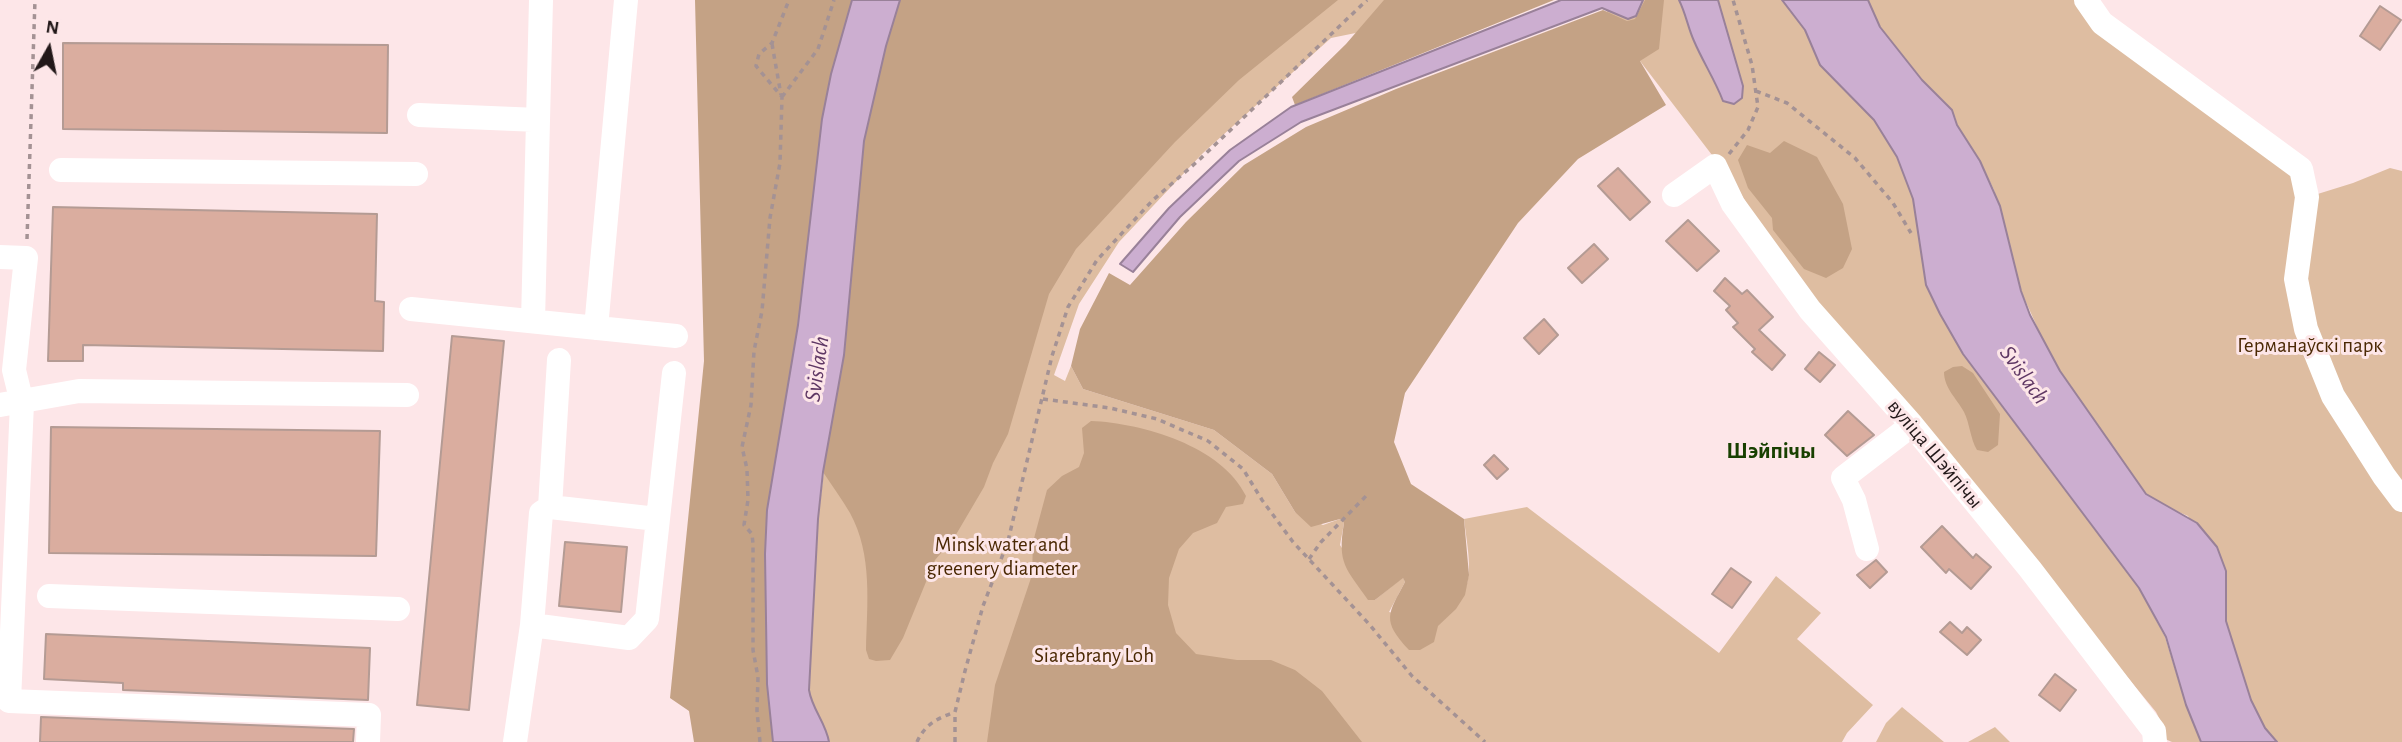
<!DOCTYPE html>
<html>
<head>
<meta charset="utf-8">
<style>
  body { margin:0 }
  #map { position:relative; width:2402px; height:742px; overflow:hidden; background:#fde6e8; font-family:"Alegreya Sans",sans-serif }
  canvas { display:block }
  .north { position:absolute; left:14px; top:14px; width:70px; height:70px; -webkit-text-stroke:5px #fde6e8; paint-order:stroke; rotate:9deg; font-size:19px; font-weight:700; line-height:28px; text-align:center; color:#221819 }
  .north::after { content:''; display:block; margin:auto; width:24px; height:32px; background:#221819; clip-path:polygon(50% 0,100% 100%,50% 72%,0 100%) }
</style>
</head>
<body>
<div id="map">
<canvas width="2402" height="742"></canvas>
<div class="north">N</div>
</div>
<script>
const ctx = document.querySelector('canvas').getContext('2d');
ctx.lineJoin = 'round';
function fill(path, color) { ctx.fillStyle = color; ctx.fill(path, 'evenodd'); }
function strokePath(path, color, width, dash) { ctx.strokeStyle = color; ctx.lineWidth = width; ctx.lineCap = dash ? 'butt' : 'round'; ctx.setLineDash(dash || []); ctx.stroke(path); }
function label(font, color, halo, rows, align = 'center') {
  ctx.font = font + ' "Alegreya Sans",sans-serif'; ctx.lineWidth = 6; ctx.setLineDash([]); ctx.textBaseline = 'middle'; ctx.strokeStyle = halo; ctx.fillStyle = color; for (const [text, x, y, turn = 0] of rows) {
    ctx.save(); ctx.translate(x, y); ctx.rotate((+turn || 0) * Math.PI / 180); ctx.textAlign = isNaN(turn) ? turn : align; if (halo) ctx.strokeText(text, 0, 0); ctx.fillText(text, 0, 0); ctx.restore();
  }
}
fill(new Path2D(`
  M 900,0 L 1518,0 L 1331,38 L 1203,153 L 1119,242 L 1079,304 L 1054,375 L 1065,381 L 1071,366 L 1083,389 L 1214,430 L 1272,474 L 1295,512 L 1323,525 L 1340,519 L 1344,523 L 1340,545 L 1375,600 L 1403,577 L 1405,582 L 1389,612 L 1438,625 C 1478,590 1470,568 1464,519 L 1527,507 L 1719,653 L 1776,576 L 1821,613 L 1797,639 L 1873,705 L 1847,733 L 1842,742 L 829,742 C 826,723 812,709 809,690 L 818,519 L 861,171 Z
  M 1599,0 L 1782,0 L 1805,30 L 1820,65 L 1874,120 L 1897,157 L 1913,199 L 1926,285 L 1940,314 L 1963,354 L 2139,588 L 2165,637 L 2186,705 L 2201,742 L 2172,742 L 2165,739 L 2164,728 L 2156,712 L 1919,423 L 1785,267 L 1738,189 L 1640,61 Z
  M 1868,0 L 2086,0 L 2301,169 L 2308,197 L 2353,183 L 2390,168 L 2402,171 L 2402,742 L 2277,742 L 2265,728 L 2251,700 L 2226,621 L 2226,584 L 2188,516 L 2167,507 L 2146,494 L 2060,371 L 2043,340 L 2021,291 L 1994,190 L 1980,161 L 1957,125 L 1955,117 L 1946,103 L 1922,80 L 1880,27 Z
  M 1902,707 L 1944,742 L 1876,742 L 1886,723 Z
  M 1995,727 L 2010,742 L 1968,742 Z`), '#debda1');
fill(new Path2D(`
  M 695,0 L 852,0 L 831,74 L 822,119 L 798,325 L 767,510 L 765,554 L 767,684 L 773,742 L 694,742 L 689,711 L 670,698 L 704,361 Z
  M 900,0 L 1338,0 L 1239,80 L 1175,142 L 1076,249 L 1049,294 L 1008,434 L 993,463 L 984,487 L 954,538 L 935,560 L 903,638 L 890,660 L 876,661 L 869,659 L 866,650 C 867,604 873,555 850,513 C 842,499 832,486 823,472 L 844,355 L 864,141 L 886,46 Z
  M 1384,0 L 1554,0 L 1295,105 L 1292,97 L 1346,44 Z
  M 1645,0 L 1664,0 L 1659,49 L 1640,61 L 1666,105 L 1578,159 L 1518,223 L 1405,393 L 1394,442 L 1411,484 L 1464,519 L 1469,575 L 1465,595 L 1456,609 L 1438,626 L 1434,642 L 1420,650 L 1409,650 C 1381,620 1388,614 1405,582 L 1403,578 L 1375,600 L 1368,600 C 1346,568 1337,564 1344,523 L 1340,519 L 1311,527 L 1295,512 L 1272,474 L 1214,430 L 1083,389 L 1071,366 L 1080,329 L 1109,273 L 1130,285 L 1186,222 L 1244,165 L 1306,127 L 1396,89 L 1603,10 L 1627,21 L 1635,19 Z
  M 1784,141 L 1817,157 L 1843,204 L 1852,249 L 1843,268 L 1826,278 L 1804,269 L 1773,230 L 1772,218 L 1748,188 L 1738,160 L 1747,145 L 1770,153 Z
  M 1962,366 L 1973,373 L 2000,414 L 1998,445 L 1988,452 L 1977,450 C 1970,438 1970,424 1964,412 C 1957,399 1944,388 1944,372 L 1953,367 Z
  M 1091,421 C 1142,423 1222,446 1246,496 L 1243,504 L 1226,507 L 1217,523 L 1193,533 L 1179,549 L 1169,578 L 1168,605 L 1176,633 L 1196,654 L 1237,660 L 1271,660 L 1295,670 L 1322,691 L 1362,742 L 987,742 L 995,685 L 1032,575 L 1033,542 L 1047,490 L 1062,476 L 1079,467 L 1084,453 L 1082,428 Z`), '#c4a285');
const water = new Path2D(`
  M 852,0 L 900,0 L 886,46 L 864,141 L 844,355 L 823,472 L 818,519 L 809,690 C 812,709 826,723 829,742 L 773,742 L 767,684 L 765,554 L 767,510 L 798,325 L 822,119 L 831,74 Z
  M 1561,0 L 1643,0 L 1636,16 L 1628,19 L 1602,8 L 1301,122 L 1239,161 L 1180,217 L 1133,272 L 1120,264 L 1169,208 L 1230,150 L 1291,107 Z
  M 1679,0 L 1718,0 L 1743,86 L 1742,98 L 1734,104 L 1723,101 C 1715,80 1703,62 1694,41 C 1688,28 1686,14 1679,0 Z
  M 1782,0 L 1868,0 L 1880,27 L 1922,80 L 1952,110 L 1957,125 L 1980,161 L 2000,206 L 2021,291 L 2030,315 L 2060,371 L 2146,494 L 2197,523 L 2217,547 L 2226,571 L 2226,621 L 2251,700 L 2265,728 L 2277,742 L 2201,742 L 2186,705 L 2166,637 L 2139,588 L 1963,354 L 1940,314 L 1926,285 L 1913,199 L 1897,157 L 1874,120 L 1820,65 L 1805,30 Z`);
fill(water, '#ccaed0');
strokePath(water, '#998199', 2);
const building = new Path2D(`
  M 2380,6 L 2401,20 L 2380,50 L 2360,36 Z
  M 63,43 L 388,45 L 387,133 L 63,129 Z
  M 1618,168 L 1650,202 L 1630,220 L 1598,186 Z
  M 53,207 L 377,214 L 375,301 L 384,302 L 383,351 L 83,345 L 83,361 L 48,361 Z
  M 1688,220 L 1719,251 L 1697,271 L 1666,241 Z
  M 1594,244 L 1608,259 L 1582,283 L 1568,268 Z
  M 1725,278 L 1742,294 L 1747,290 L 1773,317 L 1759,330 L 1785,355 L 1772,370 L 1752,352 L 1755,349 L 1733,327 L 1738,323 L 1726,310 L 1730,306 L 1714,291 Z
  M 1544,319 L 1558,335 L 1539,354 L 1524,338 Z
  M 452,336 L 504,341 L 469,710 L 417,705 Z
  M 1819,352 L 1835,365 L 1820,382 L 1805,369 Z
  M 1848,411 L 1874,435 L 1847,456 L 1825,435 Z
  M 51,427 L 380,431 L 376,556 L 49,553 Z
  M 1494,455 L 1508,469 L 1497,479 L 1484,465 Z
  M 1942,526 L 1973,558 L 1976,554 L 1991,567 L 1971,589 L 1949,569 L 1946,573 L 1921,547 Z
  M 565,542 L 627,547 L 621,612 L 559,606 Z
  M 1876,560 L 1887,572 L 1870,588 L 1857,575 Z
  M 1731,568 L 1751,582 L 1732,608 L 1712,594 Z
  M 1950,622 L 1962,633 L 1967,627 L 1981,640 L 1967,655 L 1940,632 Z
  M 46,634 L 370,648 L 368,700 L 123,690 L 123,683 L 44,679 Z
  M 2055,674 L 2076,690 L 2060,711 L 2039,695 Z
  M 41,717 L 354,729 L 353,742 L 40,742 Z`);
fill(building, '#daad9f');
strokePath(building, '#b49b94', 2);
strokePath(new Path2D(`
  M 772,44 L 781,95
  M 1756,91 L 1787,103 L 1855,158 L 1893,203 L 1911,233
  M 782,97 L 818,49 L 834,0
  M 1729,154 L 1748,130 L 1758,107 L 1752,65 L 1733,0
  M 27,239 L 35,0
  M 1043,399 L 1110,408 L 1157,419 L 1208,441 L 1243,469 L 1262,500 L 1293,542 L 1369,624 L 1412,676 L 1485,742
  M 1309,559 L 1321,542 L 1366,496
  M 760,742 L 757,711 L 758,677 L 753,650 L 753,544 L 752,534 L 744,525 L 748,500 L 747,469 L 742,447 L 751,405 L 754,351 L 762,311 L 770,218 L 780,163 L 782,97 L 756,66 L 759,54 L 772,43 L 789,0
  M 917,742 C 925,724 938,718 955,712
  M 955,742 L 955,712 L 965,671 L 983,606 L 1008,541 L 1052,356 L 1068,307 L 1097,260 L 1153,200 L 1199,160 L 1367,0`), '#a49294', 3.5, [5, 5]);
strokePath(new Path2D(`
  M 2086,0 L 2102,23 L 2301,169 L 2307,197 L 2296,279 L 2306,329 L 2333,396 L 2384,476 L 2402,500
  M 419,115 L 538,120
  M 61,170 L 416,174
  M 1674,195 L 1715,166 L 1733,204 L 1810,310 L 1912,425 L 2030,569 L 2154,731 L 2155,742
  M 0,257 L 26,258 L 14,370 L 22,403 L 9,701 L 369,715 L 368,742
  M 411,309 L 676,336
  M 533,321 L 541,0
  M 596,328 L 626,0
  M 0,405 L 79,391 L 407,395
  M 550,507 L 657,519
  M 1867,549 L 1854,500 L 1843,478 L 1912,425
  M 49,596 L 398,609
  M 532,625 L 629,638 L 647,619 L 674,373
  M 515,742 L 532,625 L 541,513 L 550,507 L 559,360`), '#fff', 24);
label('21px', '#4a2803', '#fde6e8', [
  ["Германаўскі парк",2310,346],
  ["Minsk water and",1002,545],
  ["greenery diameter",1002,569],
  ["Siarebrany Loh",1094,656]
]);
label('21px', '#221819', '#fde6e8', [
  ["вуліца Шэйпічы",1935,454,50]
]);
label('italic 23px', '#5f3764', '#fde6e8', [
  ["Svislach",817,369,-82],
  ["Svislach",2024,375,54]
]);
label('bold 23px', '#184000', '#fde6e8', [
  ["Шэйпічы",1771,451]
]);
</script>
</body>
</html>
